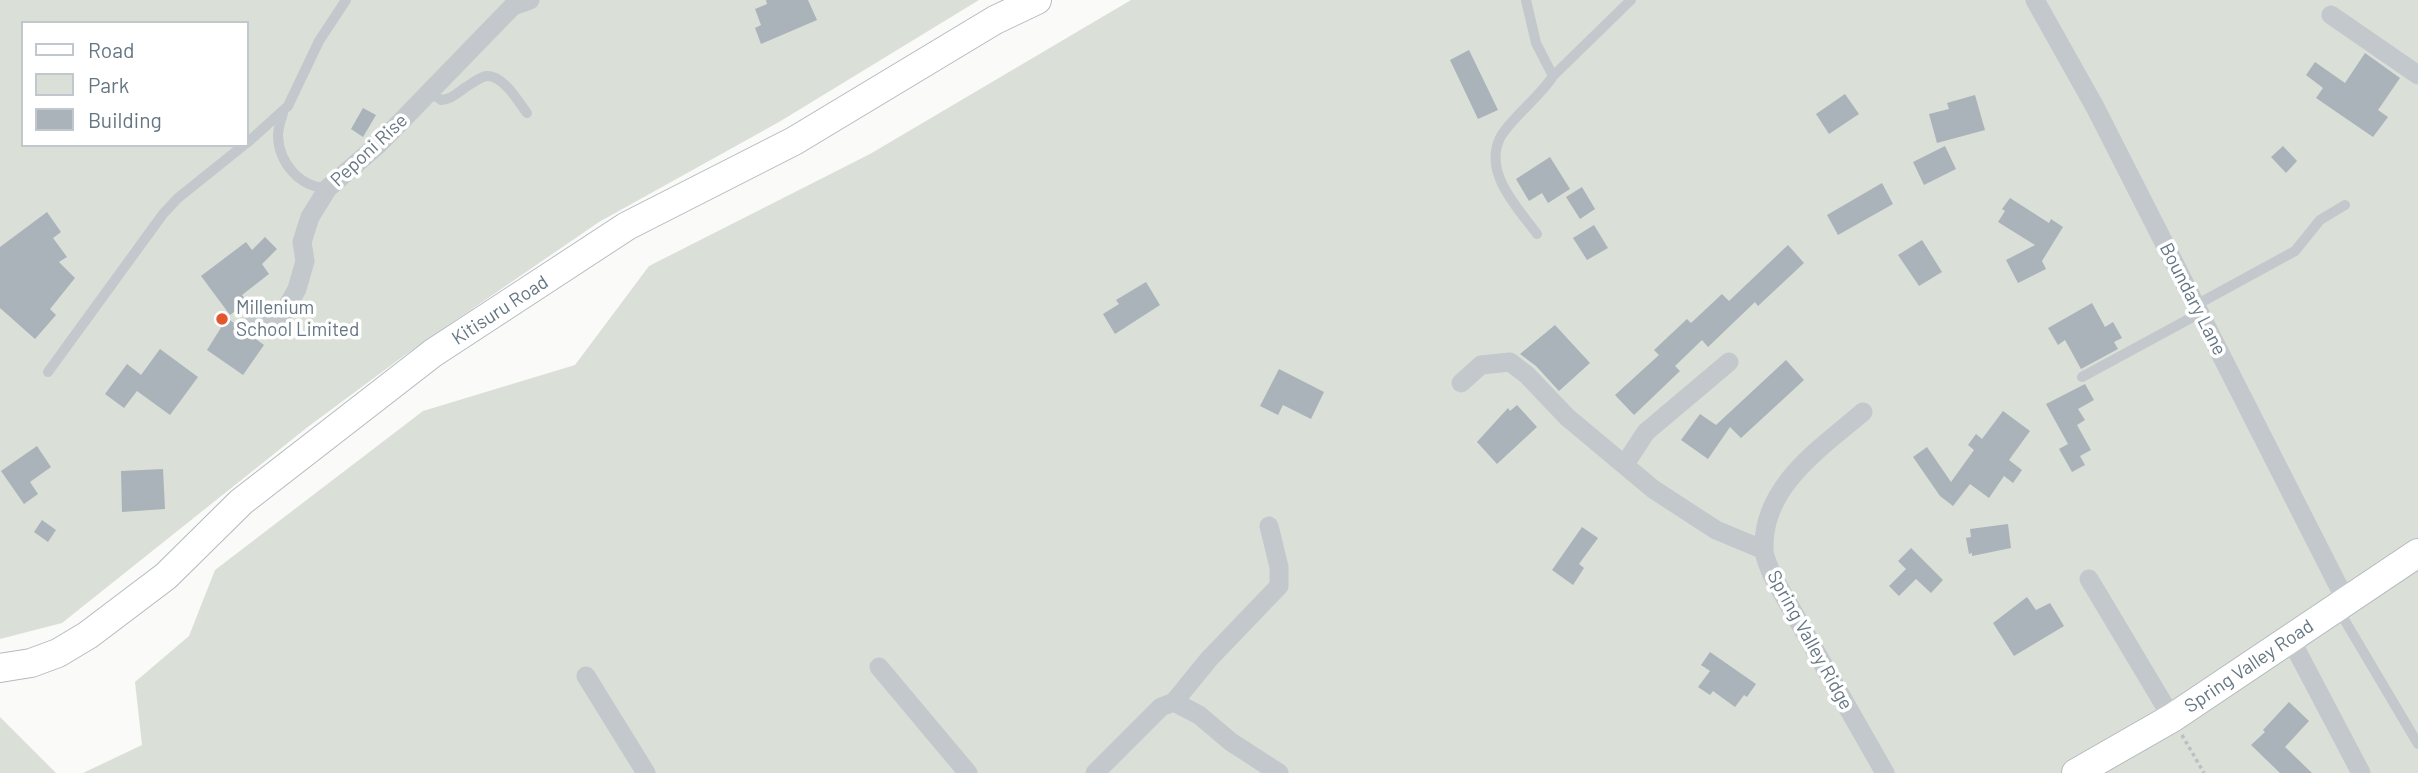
<!DOCTYPE html>
<html>
<head>
<meta charset="utf-8">
<style>
  body { margin:0 }
  #map { position:relative; width:2418px; height:773px; overflow:hidden; background:#fafaf8; font-family:Barlow,sans-serif }
  canvas { display:block }
  .legend { position:absolute; left:21px; top:21px; width:228px; height:126px; box-sizing:border-box; background:#fff; border:2px solid #c1c8cd; margin:0; padding:9px 12px; list-style:none; font-size:21px; color:#657683 }
  .legend li { display:flex; align-items:center; gap:14px; height:35px }
  .legend b { width:35px; border:2px solid #c1c8cd }
</style>
</head>
<body>
<div id="map">
<canvas width="2418" height="773"></canvas>
<ul class="legend">
<li><b style="height:9px;background:#fff"></b>Road</li>
<li><b style="height:19px;background:#dadfd7"></b>Park</li>
<li><b style="height:19px;background:#aab3b9"></b>Building</li>
</ul>
</div>
<script>
const ctx = document.querySelector('canvas').getContext('2d');
ctx.lineJoin = 'round';
function fill(path, color) { ctx.fillStyle = color; ctx.fill(path, 'evenodd'); }
function strokePath(path, color, width, dash) { ctx.strokeStyle = color; ctx.lineWidth = width; ctx.lineCap = dash ? 'butt' : 'round'; ctx.setLineDash(dash || []); ctx.stroke(path); }
function label(font, color, halo, rows, align = 'center') {
  ctx.font = font + ' Barlow,sans-serif'; ctx.lineWidth = 7; ctx.setLineDash([]); ctx.textBaseline = 'middle'; ctx.strokeStyle = halo; ctx.fillStyle = color; for (const [text, x, y, turn = 0] of rows) {
    ctx.save(); ctx.translate(x, y); ctx.rotate((+turn || 0) * Math.PI / 180); ctx.textAlign = isNaN(turn) ? turn : align; if (halo) ctx.strokeText(text, 0, 0); ctx.fillText(text, 0, 0); ctx.restore();
  }
}
fill(new Path2D(`
  M 0,0 L 979,0 L 779,122 L 599,222 L 405,355 L 309,426 L 62,623 L 0,639 ZM 23,23 L 247,23 L 247,145 L 23,145 Z
  M 1131,0 L 2418,0 L 2418,773 L 83,773 L 142,745 L 135,682 L 189,636 L 215,570 L 423,411 L 575,365 L 649,266 L 870,154 Z
  M 0,717 L 56,773 L 0,773 Z`), '#dadfd7');
fill(new Path2D(`
  M 766,0 L 808,0 L 817,20 L 761,44 L 755,28 L 761,25 L 755,9 L 767,4 Z
  M 1469,50 L 1498,110 L 1478,119 L 1450,60 Z
  M 2365,53 L 2400,78 L 2378,110 L 2388,117 L 2373,137 L 2316,98 L 2323,88 L 2306,75 L 2315,62 L 2345,83 Z
  M 1845,94 L 1859,114 L 1829,134 L 1816,114 Z
  M 1975,95 L 1985,130 L 1937,143 L 1929,114 L 1949,109 L 1947,103 Z
  M 363,108 L 376,115 L 363,137 L 351,129 Z
  M 1945,146 L 1956,169 L 1924,185 L 1913,162 Z
  M 2283,146 L 2297,161 L 2286,173 L 2271,157 Z
  M 1550,157 L 1570,189 L 1548,203 L 1542,193 L 1529,201 L 1516,179 Z
  M 1882,183 L 1893,204 L 1838,235 L 1827,215 Z
  M 1582,187 L 1595,209 L 1580,219 L 1566,197 Z
  M 2010,198 L 2049,223 L 2051,219 L 2063,227 L 2042,261 L 2046,269 L 2018,283 L 2006,260 L 2035,245 L 1998,222 L 2005,211 L 2002,209 Z
  M 47,212 L 61,232 L 53,238 L 67,257 L 59,262 L 75,278 L 50,309 L 56,315 L 35,339 L 0,308 L 0,247 Z
  M 1594,225 L 1608,248 L 1587,260 L 1573,238 Z
  M 265,237 L 277,249 L 262,264 L 269,274 L 242,295 L 247,302 L 230,315 L 201,276 L 246,242 L 252,250 Z
  M 1922,240 L 1942,272 L 1919,286 L 1898,255 Z
  M 1788,245 L 1804,263 L 1758,306 L 1755,302 L 1708,347 L 1702,340 L 1675,366 L 1680,371 L 1634,415 L 1615,395 L 1659,355 L 1654,350 L 1687,319 L 1691,323 L 1722,294 L 1729,301 Z
  M 1146,282 L 1160,305 L 1115,334 L 1103,314 L 1119,304 L 1116,300 Z
  M 2092,303 L 2105,327 L 2113,322 L 2122,338 L 2114,342 L 2118,349 L 2081,369 L 2065,340 L 2058,345 L 2048,328 Z
  M 227,318 L 264,345 L 243,375 L 207,350 Z
  M 1555,325 L 1590,363 L 1559,391 L 1536,366 L 1520,354 Z
  M 160,349 L 198,377 L 170,415 L 137,391 L 124,408 L 105,394 L 127,364 L 141,375 Z
  M 1786,360 L 1804,380 L 1741,438 L 1730,427 L 1708,459 L 1681,440 L 1700,414 L 1716,425 Z
  M 1279,369 L 1324,392 L 1311,419 L 1283,405 L 1278,415 L 1260,406 Z
  M 2085,384 L 2094,400 L 2078,409 L 2085,420 L 2077,425 L 2091,450 L 2080,456 L 2085,465 L 2072,472 L 2059,449 L 2068,444 L 2046,404 Z
  M 1517,405 L 1537,427 L 1497,464 L 1477,442 L 1508,408 L 1510,411 Z
  M 2003,411 L 2030,431 L 2009,460 L 2022,470 L 2013,483 L 2004,476 L 1989,498 L 1970,484 L 1953,506 L 1940,496 L 1913,457 L 1927,447 L 1951,482 L 1974,450 L 1968,445 L 1976,434 L 1982,439 Z
  M 37,446 L 51,467 L 30,482 L 38,494 L 24,504 L 1,471 Z
  M 163,469 L 165,509 L 122,512 L 121,471 Z
  M 42,520 L 56,530 L 48,542 L 34,532 Z
  M 2008,524 L 2011,548 L 1972,556 L 1972,553 L 1969,554 L 1966,538 L 1971,537 L 1970,529 Z
  M 1582,527 L 1598,538 L 1579,564 L 1584,568 L 1573,585 L 1552,570 Z
  M 1911,548 L 1943,580 L 1931,593 L 1916,579 L 1899,596 L 1889,586 L 1906,569 L 1898,561 Z
  M 2027,597 L 2036,610 L 2050,603 L 2064,626 L 2014,656 L 1993,623 Z
  M 1710,652 L 1756,684 L 1747,697 L 1744,695 L 1735,707 L 1713,691 L 1710,695 L 1698,687 L 1710,671 L 1701,665 Z
  M 2289,702 L 2309,721 L 2285,747 L 2312,773 L 2280,773 L 2251,745 L 2265,732 L 2263,730 Z`), '#aab3b9');
const secondary = new Path2D(`
  M 0,668 L 31,663 L 58,653 L 88,635 L 166,576 L 241,502 L 433,353 L 627,226 L 794,141 L 995,20 L 1037,0
  M 2076,773 L 2172,718 L 2418,553`);
strokePath(secondary, '#b3babf', 30);
strokePath(new Path2D(`
  M 2182,735 L 2204,773`), '#bbbfc2', 3.5, [3.5, 3.5]);
strokePath(new Path2D(`
  M 1526,0 L 1536,43 L 1553,76 C 1540,97 1509,120 1500,138 C 1483,173 1518,208 1537,234
  M 1553,76 L 1631,0
  M 429,91 L 441,100 C 452,99 457,93 466,87 C 471,84 480,77 486,76 C 503,74 519,103 527,113
  M 283,113 C 281,120 278,128 278,136 C 279,163 300,188 328,188
  M 247,143 L 288,106 L 319,41 L 346,0
  M 2196,305 L 2295,251 L 2320,220 L 2345,205
  M 48,372 L 163,214 L 178,198 L 244,145
  M 2082,377 L 2200,313
  M 2338,609 L 2418,744`), '#c3c8cc', 10);
strokePath(new Path2D(`
  M 2035,0 L 2095,107 L 2346,601
  M 2331,15 L 2418,75
  M 255,316 L 282,316 L 297,289 L 305,261 L 302,242 L 310,217 L 328,188 L 380,143 L 513,6 L 530,0
  M 1461,383 L 1481,365 L 1510,362 L 1527,375 L 1567,417 L 1653,489 L 1716,530 L 1764,550
  M 1863,412 C 1821,448 1762,486 1764,549 C 1764,557 1769,567 1772,575 L 1885,773
  M 1625,464 L 1646,432 L 1729,362
  M 2089,579 L 2172,718
  M 2290,638 L 2361,773
  M 879,667 L 968,773
  M 586,676 L 646,773
  M 1174,702 L 1209,659 L 1279,586 L 1279,567 L 1269,526
  M 1095,773 L 1161,707 L 1174,702 L 1199,715 L 1231,742 L 1279,773`), '#c3c8cc', 19);
strokePath(secondary, '#fff', 28);
for (const [x, y, r, color] of [
  [222,319,7,"#e4572e"]
]) { const dot = new Path2D(); dot.arc(x, y, r, 0, 2 * Math.PI); ctx.fillStyle = color; ctx.fill(dot); strokePath(dot, '#fff', 2.5); }
label('19px', '#657683', '#fff', [
  ["Peponi Rise",369,150,-43],
  ["Boundary Lane",2193,299,63],
  ["Kitisuru Road",500,310,-33],
  ["Spring Valley Ridge",1810,640,61],
  ["Spring Valley Road",2249,666,-34]
]);
label('19px', '#657683', '#fff', [
  ["Millenium",236,308],
  ["School Limited",236,330]
], 'left');
</script>
</body>
</html>
